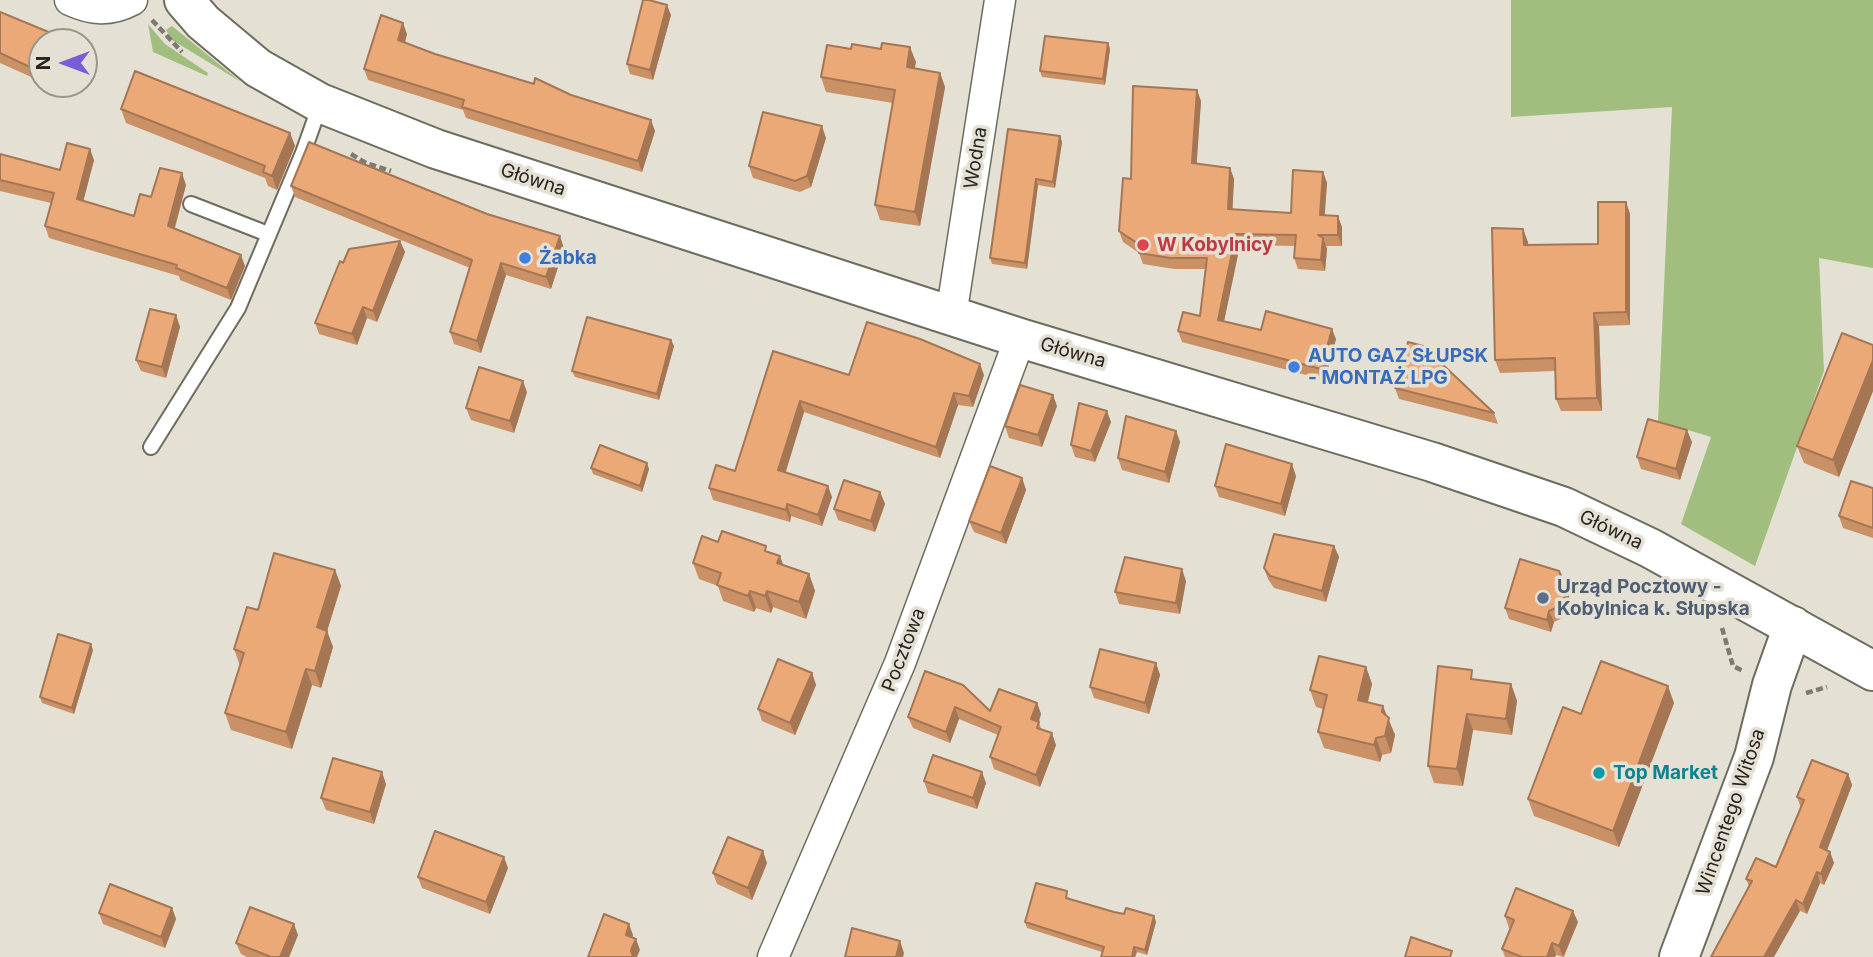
<!DOCTYPE html>
<html>
<head>
<meta charset="utf-8">
<style>
  body { margin:0 }
  #map { position:relative; width:1873px; height:957px; overflow:hidden; background:#e4e0d3; font-family:Inter,sans-serif }
  canvas { display:block }
  .north { position:absolute; left:28px; top:28px; width:70px; height:70px; box-sizing:border-box; background:#e4e0d3; border:2px solid #98958b; border-radius:50%; rotate:270deg; font-size:19px; font-weight:700; line-height:28px; text-align:center; color:#26241f }
  .north::after { content:''; display:block; margin:auto; width:24px; height:32px; background:#785dd7; clip-path:polygon(50% 0,100% 100%,50% 72%,0 100%) }
</style>
</head>
<body>
<div id="map">
<canvas width="1873" height="957"></canvas>
<div class="north">N</div>
</div>
<script>
const ctx = document.querySelector('canvas').getContext('2d');
ctx.lineJoin = 'round';
function fill(path, color) { ctx.fillStyle = color; ctx.fill(path, 'evenodd'); }
function strokePath(path, color, width, dash) { ctx.strokeStyle = color; ctx.lineWidth = width; ctx.lineCap = dash ? 'butt' : 'round'; ctx.setLineDash(dash || []); ctx.stroke(path); }
function label(font, color, halo, rows, align = 'center') {
  ctx.font = font + ' Inter,sans-serif'; ctx.lineWidth = 7; ctx.setLineDash([]); ctx.textBaseline = 'middle'; ctx.strokeStyle = halo; ctx.fillStyle = color; for (const [text, x, y, turn = 0] of rows) {
    ctx.save(); ctx.translate(x, y); ctx.rotate((+turn || 0) * Math.PI / 180); ctx.textAlign = isNaN(turn) ? turn : align; if (halo) ctx.strokeText(text, 0, 0); ctx.fillText(text, 0, 0); ctx.restore();
  }
}
fill(new Path2D(`
  M 1511,0 L 1873,0 L 1873,268 L 1819,258 L 1824,371 L 1755,566 L 1681,524 L 1711,437 L 1658,421 L 1672,107 L 1511,117 Z
  M 148,24 L 165,44 L 208,73 L 207,76 L 153,52 Z
  M 172,26 L 241,82 L 172,40 L 166,30 Z`), '#a2be7f');
const lane = new Path2D(`
  M 191,204 L 268,234
  M 151,447 L 238,308 L 303,153 L 320,105`);
const street = new Path2D(`
  M 70,0 C 92,10 109,12 132,0
  M 951,316 L 1000,0
  M 773,957 L 900,663 L 1020,338`);
const secondary = new Path2D(`
  M 1679,957 L 1754,757 L 1772,685 L 1793,626`);
const primary = new Path2D(`
  M 184,0 L 203,22 L 258,68 L 320,103 L 436,149 L 1020,338 L 1432,462 L 1564,507 L 1650,548 L 1873,671`);
strokePath(lane, '#6e6b5f', 18);
strokePath(street, '#6e6b5f', 33);
strokePath(secondary, '#6e6b5f', 42);
strokePath(primary, '#6e6b5f', 42);
strokePath(new Path2D(`
  M 152,20 L 182,52
  M 351,154 L 366,163 L 391,171
  M 1722,628 L 1733,666 L 1743,671
  M 1806,693 L 1827,687`), '#7d7a71', 4.5, [7, 3.5]);
strokePath(lane, '#fff', 14);
strokePath(street, '#fff', 30);
strokePath(secondary, '#fff', 38);
strokePath(primary, '#fff', 38);
fill(new Path2D(`
  M 0,12 L 51,33 L 38,80 L 0,63 Z
  M 671,15 L 653,80 L 630,74 L 627,64 Z
  M 407,34 L 405,43 L 435,54 L 571,95 L 655,131 L 642,172 L 466,118 L 463,110 L 368,80 L 364,69 Z
  M 1108,43 L 1110,49 L 1105,85 L 1042,77 L 1040,71 Z
  M 916,62 L 914,69 L 940,73 L 945,87 L 920,226 L 880,220 L 875,205 L 893,103 L 826,92 L 821,77 Z
  M 1201,101 L 1196,164 L 1230,168 L 1234,179 L 1232,209 L 1291,213 L 1323,172 L 1327,183 L 1324,215 L 1342,227 L 1342,246 L 1326,246 L 1327,249 L 1325,271 L 1298,269 L 1294,258 L 1295,246 L 1240,245 L 1224,321 L 1261,330 L 1336,339 L 1325,380 L 1182,342 L 1178,331 L 1200,316 L 1205,269 L 1174,269 L 1143,264 L 1139,253 L 1123,242 L 1119,231 L 1131,179 Z
  M 121,109 L 290,133 L 295,146 L 277,190 L 268,186 L 265,178 L 126,123 Z
  M 1008,129 L 1062,142 L 1055,188 L 1038,185 L 1027,269 L 992,264 L 990,258 Z
  M 826,138 L 811,187 L 800,192 L 753,178 L 749,166 Z
  M 0,154 L 60,170 L 94,160 L 83,201 L 134,216 L 151,197 L 186,185 L 175,228 L 245,266 L 231,300 L 180,280 L 179,276 L 49,238 L 45,226 L 51,203 L 0,191 Z
  M 291,186 L 564,248 L 551,289 L 506,275 L 481,353 L 454,344 L 450,332 L 470,268 L 295,197 Z
  M 1626,202 L 1630,214 L 1630,325 L 1599,326 L 1602,411 L 1561,411 L 1556,399 L 1555,371 L 1500,373 L 1495,360 L 1523,229 L 1528,245 L 1598,244 Z
  M 400,241 L 405,252 L 377,322 L 367,318 L 357,345 L 319,334 L 315,323 L 343,263 Z
  M 176,315 L 180,327 L 166,378 L 141,371 L 136,360 Z
  M 671,340 L 674,346 L 659,400 L 575,377 L 572,371 Z
  M 1873,345 L 1873,391 L 1839,477 L 1804,463 L 1797,446 Z
  M 773,351 L 849,375 L 984,375 L 973,407 L 958,405 L 940,458 L 804,412 L 785,472 L 832,497 L 822,526 L 791,516 L 790,522 L 713,500 L 709,488 L 735,471 Z
  M 1395,388 L 1494,413 L 1498,424 L 1399,399 Z
  M 527,392 L 514,433 L 471,420 L 466,408 Z
  M 1057,406 L 1042,447 L 1009,438 L 1005,426 Z
  M 1111,422 L 1095,462 L 1075,457 L 1071,445 Z
  M 1176,431 L 1180,442 L 1169,483 L 1122,470 L 1118,458 Z
  M 1692,442 L 1680,480 L 1641,469 L 1637,457 Z
  M 591,468 L 649,469 L 642,492 L 593,474 Z
  M 1296,476 L 1285,516 L 1219,497 L 1215,486 Z
  M 1022,478 L 1026,490 L 1006,544 L 974,532 L 969,521 Z
  M 1873,488 L 1873,538 L 1843,528 L 1839,516 Z
  M 880,492 L 885,504 L 875,532 L 838,520 L 834,509 Z
  M 718,542 L 809,574 L 815,591 L 806,619 L 773,607 L 771,613 L 756,608 L 754,612 L 723,601 L 718,586 L 699,579 L 693,563 Z
  M 1334,546 L 1339,557 L 1326,602 L 1274,588 L 1268,579 L 1264,568 Z
  M 335,570 L 341,586 L 327,631 L 333,647 L 321,688 L 312,685 L 292,749 L 231,730 L 225,713 L 240,666 L 234,649 L 258,610 Z
  M 1186,581 L 1180,614 L 1119,604 L 1115,592 Z
  M 1571,602 L 1567,616 L 1554,622 L 1551,632 L 1509,619 L 1505,608 Z
  M 93,650 L 74,714 L 42,703 L 40,697 Z
  M 1156,663 L 1160,675 L 1149,714 L 1094,698 L 1090,687 Z
  M 1366,667 L 1372,684 L 1368,702 L 1387,716 L 1395,735 L 1391,753 L 1382,755 L 1380,762 L 1324,748 L 1318,732 L 1323,709 L 1316,707 L 1310,690 Z
  M 925,671 L 990,711 L 1037,703 L 1041,714 L 1039,722 L 1041,729 L 1056,745 L 1040,787 L 994,769 L 990,757 L 998,735 L 959,719 L 950,743 L 913,728 L 908,717 Z
  M 812,673 L 816,685 L 795,735 L 762,721 L 758,709 Z
  M 1475,680 L 1511,684 L 1517,701 L 1512,735 L 1473,730 L 1463,786 L 1434,783 L 1428,766 Z
  M 1674,703 L 1619,847 L 1534,816 L 1528,799 L 1581,714 Z
  M 1848,774 L 1852,785 L 1827,850 L 1830,852 L 1834,863 L 1824,885 L 1820,883 L 1807,914 L 1749,886 L 1746,879 L 1776,867 L 1801,808 L 1797,797 Z
  M 924,781 L 986,783 L 977,809 L 928,793 Z
  M 386,784 L 374,824 L 326,810 L 321,798 Z
  M 767,863 L 752,900 L 717,884 L 713,873 Z
  M 508,868 L 490,914 L 422,888 L 418,877 Z
  M 1069,897 L 1069,899 L 1114,912 L 1124,914 L 1154,916 L 1156,922 L 1147,955 L 1137,952 L 1135,957 L 1101,957 L 1102,952 L 1027,928 L 1025,922 Z
  M 172,908 L 176,919 L 165,948 L 103,924 L 99,913 Z
  M 1505,916 L 1578,922 L 1564,957 L 1556,955 L 1555,957 L 1505,957 L 1502,949 L 1510,928 L 1509,928 Z
  M 298,935 L 289,957 L 247,957 L 241,954 L 236,943 Z`), '#ca9167');
fill(new Path2D(`
  M 667,5 L 671,15 L 653,80 L 650,70 Z
  M 403,23 L 407,34 L 402,51 L 398,40 Z
  M 51,33 L 54,42 L 47,42 Z
  M 1108,43 L 1110,49 L 1105,85 L 1103,79 Z
  M 910,47 L 916,62 L 912,82 L 907,67 Z
  M 42,52 L 42,73 L 38,80 L 34,69 Z
  M 940,73 L 945,87 L 920,226 L 915,212 Z
  M 1197,90 L 1201,101 L 1196,174 L 1192,163 Z
  M 651,120 L 655,131 L 642,172 L 638,161 Z
  M 822,126 L 826,138 L 811,187 L 807,176 Z
  M 290,133 L 295,146 L 277,190 L 272,176 Z
  M 1060,136 L 1062,142 L 1055,188 L 1053,182 Z
  M 90,149 L 94,160 L 81,210 L 77,199 Z
  M 1230,168 L 1234,179 L 1232,220 L 1228,209 Z
  M 1323,172 L 1327,183 L 1324,226 L 1320,215 Z
  M 182,173 L 186,185 L 172,237 L 168,226 Z
  M 1036,179 L 1038,185 L 1027,269 L 1025,263 Z
  M 1626,202 L 1630,214 L 1630,325 L 1626,312 Z
  M 1338,216 L 1342,227 L 1342,246 L 1338,235 Z
  M 1523,229 L 1528,242 L 1529,258 L 1524,245 Z
  M 1236,234 L 1240,245 L 1222,331 L 1218,320 Z
  M 560,236 L 564,248 L 551,289 L 546,277 Z
  M 1323,238 L 1327,249 L 1325,271 L 1321,260 Z
  M 400,241 L 405,252 L 377,322 L 373,311 Z
  M 241,255 L 245,266 L 231,300 L 227,288 Z
  M 501,263 L 506,275 L 481,353 L 477,341 Z
  M 363,307 L 367,318 L 357,345 L 352,334 Z
  M 1594,313 L 1599,326 L 1602,411 L 1597,398 Z
  M 176,315 L 180,327 L 166,378 L 162,367 Z
  M 1332,329 L 1336,339 L 1325,380 L 1321,369 Z
  M 671,340 L 674,346 L 659,400 L 657,394 Z
  M 1873,360 L 1873,391 L 1839,477 L 1833,460 Z
  M 980,364 L 984,375 L 973,407 L 969,396 Z
  M 523,381 L 527,392 L 514,433 L 510,421 Z
  M 954,393 L 958,405 L 940,458 L 936,447 Z
  M 1053,395 L 1057,406 L 1042,447 L 1038,435 Z
  M 800,401 L 804,412 L 783,481 L 778,470 Z
  M 1107,411 L 1111,422 L 1095,462 L 1091,451 Z
  M 1687,430 L 1692,442 L 1680,480 L 1676,469 Z
  M 1176,431 L 1180,442 L 1169,483 L 1165,472 Z
  M 647,463 L 649,469 L 642,492 L 640,486 Z
  M 1292,464 L 1296,476 L 1285,516 L 1281,504 Z
  M 1022,478 L 1026,490 L 1006,544 L 1001,533 Z
  M 828,486 L 832,497 L 822,526 L 818,515 Z
  M 880,492 L 885,504 L 875,532 L 871,521 Z
  M 787,504 L 791,516 L 790,522 L 786,510 Z
  M 1334,546 L 1339,557 L 1326,602 L 1322,591 Z
  M 780,556 L 786,572 L 777,563 Z
  M 1182,569 L 1186,581 L 1180,614 L 1176,603 Z
  M 335,570 L 341,586 L 323,644 L 317,627 Z
  M 809,574 L 815,591 L 806,619 L 799,602 Z
  M 1567,590 L 1571,602 L 1567,616 L 1562,605 Z
  M 750,591 L 756,608 L 754,612 L 748,596 Z
  M 767,591 L 773,607 L 771,613 L 765,596 Z
  M 1549,611 L 1554,622 L 1551,632 L 1547,620 Z
  M 327,631 L 333,647 L 321,688 L 315,671 Z
  M 91,644 L 93,650 L 74,714 L 72,708 Z
  M 1156,663 L 1160,675 L 1149,714 L 1145,703 Z
  M 1366,667 L 1372,684 L 1364,717 L 1358,700 Z
  M 306,669 L 312,685 L 292,749 L 286,732 Z
  M 812,673 L 816,685 L 795,735 L 790,723 Z
  M 1511,684 L 1517,701 L 1512,735 L 1506,719 Z
  M 1668,686 L 1674,703 L 1619,847 L 1613,831 Z
  M 1037,703 L 1041,714 L 1035,731 L 1031,719 Z
  M 1383,706 L 1395,735 L 1391,753 L 1385,736 L 1382,712 Z
  M 955,707 L 959,719 L 950,743 L 946,732 Z
  M 1467,714 L 1473,730 L 1463,786 L 1457,769 Z
  M 1052,733 L 1056,745 L 1040,787 L 1036,775 Z
  M 1376,738 L 1382,755 L 1380,762 L 1374,745 Z
  M 382,772 L 386,784 L 374,824 L 370,812 Z
  M 982,772 L 986,783 L 977,809 L 973,798 Z
  M 1848,774 L 1852,785 L 1824,858 L 1820,847 Z
  M 763,851 L 767,863 L 752,900 L 748,888 Z
  M 1830,852 L 1834,863 L 1824,885 L 1821,874 Z
  M 504,857 L 508,868 L 490,914 L 486,902 Z
  M 1817,872 L 1820,883 L 1807,914 L 1803,904 Z
  M 1796,900 L 1800,911 L 1774,957 L 1764,957 Z
  M 172,908 L 176,919 L 165,948 L 161,937 Z
  M 1573,911 L 1578,922 L 1563,957 L 1559,946 Z
  M 1154,916 L 1156,922 L 1147,955 L 1145,950 Z
  M 294,924 L 298,935 L 289,957 L 280,957 Z
  M 629,924 L 633,935 L 630,946 L 626,935 Z
  M 636,939 L 640,950 L 637,957 L 633,957 L 631,950 Z
  M 900,941 L 904,953 L 903,957 L 896,957 Z
  M 1552,943 L 1556,955 L 1555,957 L 1547,957 Z
  M 1134,947 L 1137,952 L 1135,957 L 1132,957 Z`), '#a47654');
const building = new Path2D(`
  M 643,0 L 649,0 L 667,5 L 650,70 L 627,64 Z
  M 0,12 L 51,33 L 47,42 L 42,42 L 42,52 L 34,69 L 0,53 Z
  M 381,15 L 403,23 L 398,40 L 435,54 L 534,84 L 535,78 L 571,95 L 651,120 L 638,161 L 462,107 L 464,100 L 364,69 Z
  M 1045,36 L 1108,43 L 1103,79 L 1040,71 Z
  M 882,43 L 910,47 L 907,67 L 940,73 L 915,212 L 875,205 L 895,90 L 821,77 L 827,45 L 851,49 L 852,44 L 881,49 Z
  M 135,71 L 290,133 L 272,176 L 263,172 L 265,166 L 121,109 Z
  M 1133,86 L 1197,90 L 1192,163 L 1230,168 L 1228,209 L 1291,213 L 1293,170 L 1323,172 L 1320,215 L 1338,216 L 1338,235 L 1318,235 L 1323,238 L 1321,260 L 1294,258 L 1296,235 L 1236,234 L 1218,320 L 1261,330 L 1266,311 L 1332,329 L 1321,369 L 1178,331 L 1183,312 L 1200,316 L 1207,258 L 1170,258 L 1139,253 L 1140,245 L 1119,231 L 1123,178 L 1131,179 Z
  M 763,112 L 822,126 L 807,176 L 795,181 L 749,166 Z
  M 1008,129 L 1060,136 L 1053,182 L 1036,179 L 1025,263 L 990,258 Z
  M 309,142 L 487,214 L 560,236 L 546,277 L 501,263 L 477,341 L 450,332 L 472,260 L 291,186 Z
  M 67,143 L 90,149 L 77,199 L 134,216 L 140,194 L 151,197 L 160,168 L 182,173 L 168,226 L 241,255 L 227,288 L 176,268 L 177,265 L 45,226 L 54,193 L 0,180 L 0,154 L 60,170 Z
  M 1598,202 L 1626,202 L 1626,312 L 1594,313 L 1597,398 L 1556,399 L 1555,358 L 1495,360 L 1492,228 L 1523,229 L 1524,245 L 1598,244 Z
  M 400,241 L 373,311 L 363,307 L 352,334 L 315,323 L 340,261 L 343,263 L 349,249 Z
  M 150,309 L 176,315 L 162,367 L 136,360 Z
  M 587,317 L 671,340 L 657,394 L 572,371 Z
  M 867,322 L 920,339 L 980,364 L 969,396 L 954,393 L 936,447 L 800,401 L 778,470 L 828,486 L 818,515 L 787,504 L 786,510 L 709,488 L 716,465 L 735,471 L 773,351 L 849,375 Z
  M 1842,333 L 1873,345 L 1873,360 L 1833,460 L 1797,446 Z
  M 1408,342 L 1423,346 L 1494,413 L 1395,388 Z
  M 479,367 L 523,381 L 510,421 L 466,408 Z
  M 1020,385 L 1053,395 L 1038,435 L 1005,426 Z
  M 1079,403 L 1107,411 L 1091,451 L 1071,445 Z
  M 1126,416 L 1176,431 L 1165,472 L 1118,458 Z
  M 1648,419 L 1687,430 L 1676,469 L 1637,457 Z
  M 1226,444 L 1292,464 L 1281,504 L 1215,486 Z
  M 600,445 L 647,463 L 640,486 L 591,468 Z
  M 990,466 L 1022,478 L 1001,533 L 969,521 Z
  M 844,480 L 880,492 L 871,521 L 834,509 Z
  M 1851,481 L 1873,488 L 1873,528 L 1839,516 Z
  M 722,531 L 766,546 L 765,551 L 780,556 L 777,563 L 809,574 L 799,602 L 767,591 L 765,596 L 750,591 L 748,596 L 717,585 L 721,573 L 693,563 L 702,536 L 718,542 Z
  M 1274,534 L 1334,546 L 1322,591 L 1270,576 L 1264,568 Z
  M 274,553 L 335,570 L 317,627 L 327,631 L 315,671 L 306,669 L 286,732 L 225,713 L 244,653 L 234,649 L 247,607 L 258,610 Z
  M 1125,557 L 1182,569 L 1176,603 L 1115,592 Z
  M 1520,559 L 1559,571 L 1567,590 L 1562,605 L 1549,611 L 1547,620 L 1505,608 Z
  M 58,634 L 91,644 L 72,708 L 40,697 Z
  M 1100,649 L 1156,663 L 1145,703 L 1090,687 Z
  M 1319,656 L 1366,667 L 1358,700 L 1383,706 L 1382,712 L 1389,718 L 1385,736 L 1376,738 L 1374,745 L 1318,732 L 1327,695 L 1310,690 Z
  M 778,659 L 812,673 L 790,723 L 758,709 Z
  M 1601,661 L 1668,686 L 1613,831 L 1528,799 L 1563,707 L 1581,714 Z
  M 1438,666 L 1472,670 L 1471,679 L 1511,684 L 1506,719 L 1467,714 L 1457,769 L 1428,766 Z
  M 925,671 L 963,685 L 990,711 L 999,689 L 1037,703 L 1031,719 L 1039,722 L 1037,728 L 1052,733 L 1036,775 L 990,757 L 1001,727 L 955,707 L 946,732 L 908,717 Z
  M 933,755 L 982,772 L 973,798 L 924,781 Z
  M 333,758 L 382,772 L 370,812 L 321,798 Z
  M 1812,760 L 1848,774 L 1820,847 L 1830,852 L 1821,874 L 1817,872 L 1803,904 L 1796,900 L 1764,957 L 1711,957 L 1752,881 L 1746,879 L 1756,858 L 1776,867 L 1804,800 L 1797,797 Z
  M 435,831 L 504,857 L 486,902 L 418,877 Z
  M 728,837 L 763,851 L 748,888 L 713,873 Z
  M 1036,883 L 1067,891 L 1066,898 L 1114,912 L 1124,914 L 1126,908 L 1154,916 L 1145,950 L 1134,947 L 1132,957 L 1101,957 L 1104,947 L 1025,922 Z
  M 110,884 L 172,908 L 161,937 L 99,913 Z
  M 1516,888 L 1573,911 L 1559,946 L 1552,943 L 1547,957 L 1522,957 L 1502,949 L 1514,920 L 1505,916 Z
  M 250,907 L 294,924 L 280,957 L 271,957 L 236,943 Z
  M 604,914 L 629,924 L 626,935 L 636,939 L 631,950 L 633,957 L 588,957 Z
  M 852,928 L 900,941 L 896,957 L 845,957 Z
  M 1411,937 L 1452,951 L 1450,957 L 1405,957 Z`);
fill(building, '#eba978');
strokePath(building, '#a47654', 2);
for (const [x, y, r, color] of [
  [1143,245,7,"#e0444e"],
  [525,258,7,"#3f7fe0"],
  [1294,367,7,"#3f7fe0"],
  [1543,598,7,"#5c6f8a"],
  [1599,773,7,"#0f9aa8"]
]) { const dot = new Path2D(); dot.arc(x, y, r, 0, 2 * Math.PI); ctx.fillStyle = color; ctx.fill(dot); strokePath(dot, '#e4e0d3', 2.5); }
label('19px', '#26241f', '#e4e0d3', [
  ["Wodna",976,158,-81],
  ["Główna",533,180,18],
  ["Główna",1073,353,16],
  ["Główna",1611,530,25],
  ["Pocztowa",904,650,-69],
  ["Wincentego Witosa",1731,812,-71]
]);
label('bold 19px', '#be3a42', '#e4e0d3', [
  ["W Kobylnicy",1157,245]
], 'left');
label('bold 19px', '#366cbe', '#e4e0d3', [
  ["Żabka",539,258],
  ["AUTO GAZ SŁUPSK",1308,356],
  ["- MONTAŻ LPG",1308,378]
], 'left');
label('bold 19px', '#4e5e75', '#e4e0d3', [
  ["Urząd Pocztowy -",1557,587],
  ["Kobylnica k. Słupska",1557,609]
], 'left');
label('bold 19px', '#0d838f', '#e4e0d3', [
  ["Top Market",1613,773]
], 'left');
</script>
</body>
</html>
